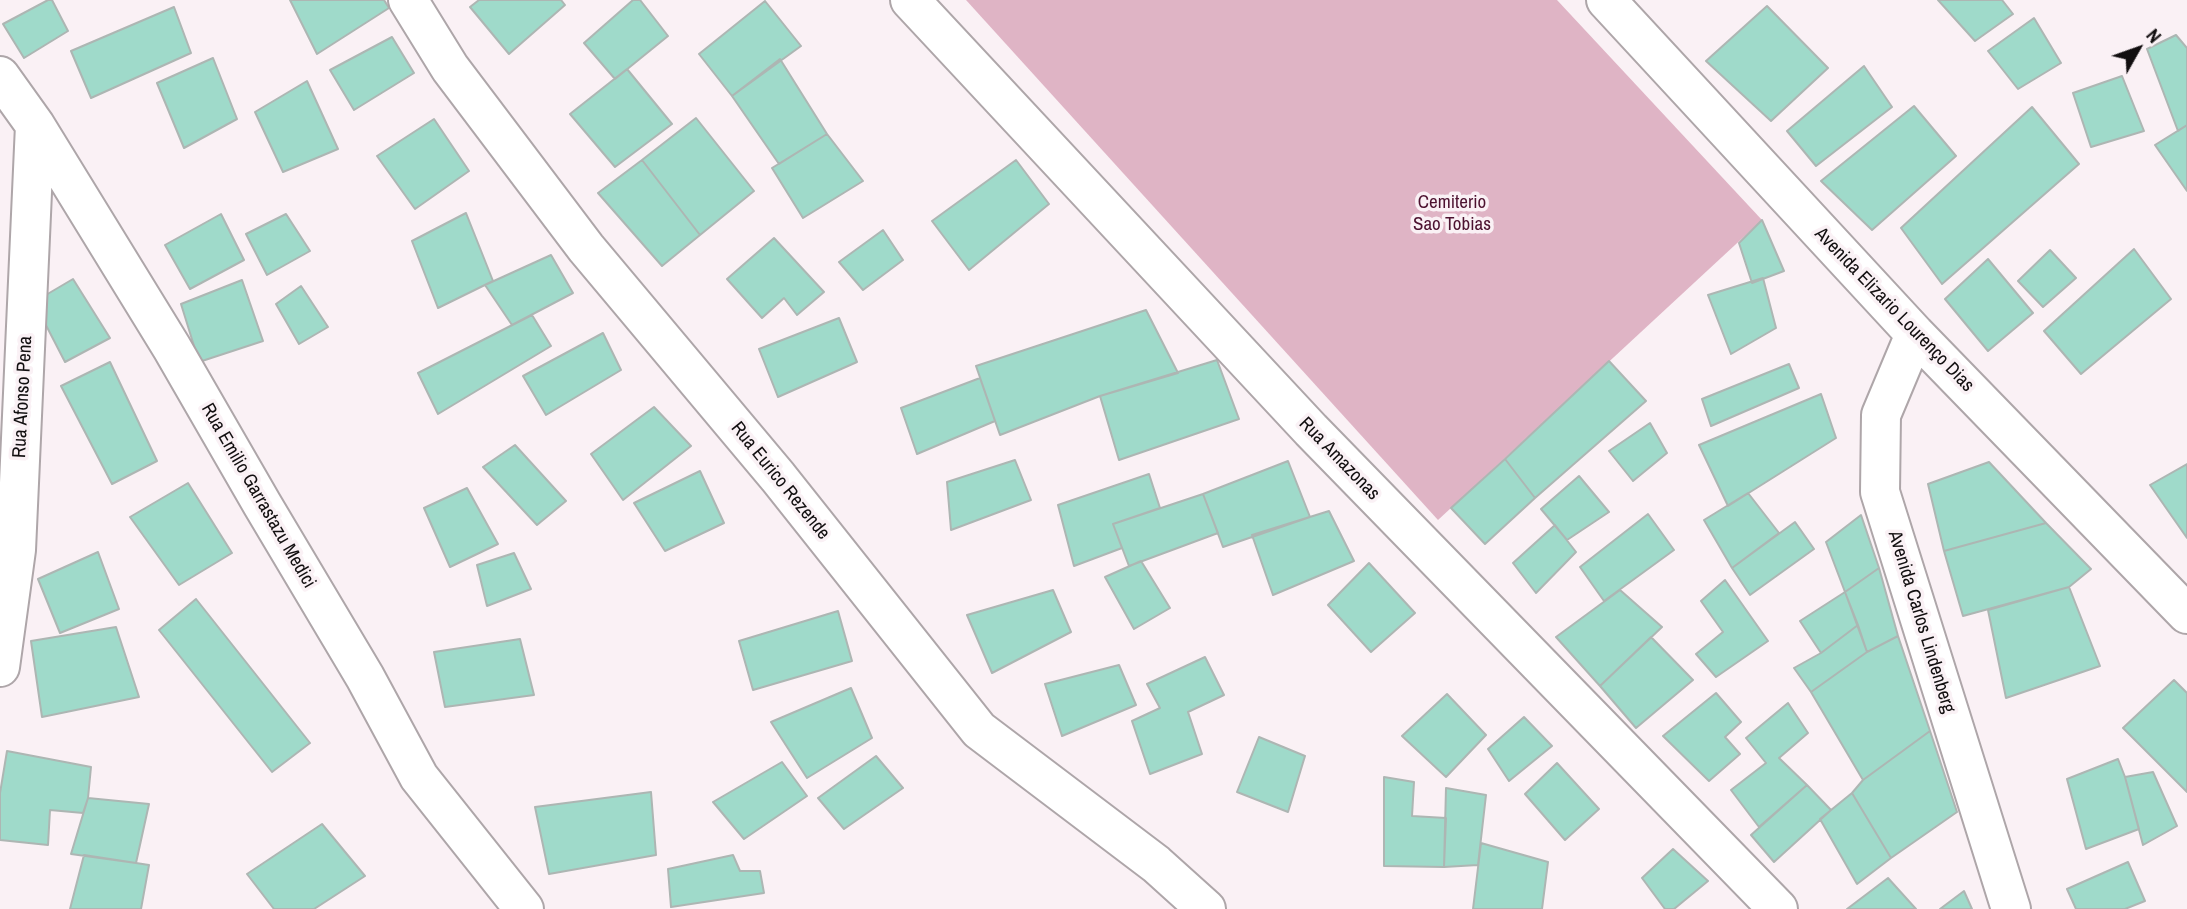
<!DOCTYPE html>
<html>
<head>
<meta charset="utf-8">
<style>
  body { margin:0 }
  #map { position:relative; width:2187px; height:909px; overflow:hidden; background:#faf1f5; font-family:"Archivo Narrow",sans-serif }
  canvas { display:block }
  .north { position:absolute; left:2103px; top:14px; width:70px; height:70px; -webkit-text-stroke:5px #faf1f5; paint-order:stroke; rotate:50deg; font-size:19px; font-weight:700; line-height:28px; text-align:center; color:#120f10 }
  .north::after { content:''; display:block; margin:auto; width:24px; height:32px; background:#120f10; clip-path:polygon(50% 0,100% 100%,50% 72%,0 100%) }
</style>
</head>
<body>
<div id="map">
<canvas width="2187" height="909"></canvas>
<div class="north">N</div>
</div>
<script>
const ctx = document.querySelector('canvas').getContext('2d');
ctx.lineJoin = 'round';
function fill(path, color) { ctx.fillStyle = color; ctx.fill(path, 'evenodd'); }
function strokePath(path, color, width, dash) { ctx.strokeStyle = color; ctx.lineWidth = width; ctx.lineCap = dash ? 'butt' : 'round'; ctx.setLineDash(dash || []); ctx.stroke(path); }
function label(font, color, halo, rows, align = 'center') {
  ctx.font = font + ' "Archivo Narrow",sans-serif'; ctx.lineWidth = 7; ctx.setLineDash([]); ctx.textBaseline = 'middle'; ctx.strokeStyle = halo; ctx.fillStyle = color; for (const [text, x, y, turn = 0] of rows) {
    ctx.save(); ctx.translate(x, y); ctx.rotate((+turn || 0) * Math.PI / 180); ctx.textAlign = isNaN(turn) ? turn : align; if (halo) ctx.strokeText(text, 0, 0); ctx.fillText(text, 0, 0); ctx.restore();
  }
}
fill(new Path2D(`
  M 966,0 L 1557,0 L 1762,220 L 1438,520 Z`), '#dfb4c5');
const building = new Path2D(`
  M 48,0 L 52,0 L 68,31 L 24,58 L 3,24 Z
  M 290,0 L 384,0 L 389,8 L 317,54 Z
  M 479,0 L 561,0 L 565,5 L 509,54 L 470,7 Z
  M 633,0 L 640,0 L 668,36 L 615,79 L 584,43 Z
  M 1938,0 L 2002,0 L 2013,14 L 1975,41 Z
  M 765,1 L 801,46 L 732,96 L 699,54 Z
  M 1767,6 L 1828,68 L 1771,121 L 1706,61 Z
  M 174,7 L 191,53 L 91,98 L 71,51 Z
  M 2034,18 L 2061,63 L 2018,89 L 1988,51 Z
  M 2176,35 L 2187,48 L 2187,125 L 2178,131 L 2147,49 Z
  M 392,37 L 414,73 L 354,110 L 330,70 Z
  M 213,58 L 237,119 L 184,148 L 157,83 Z
  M 780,59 L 827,134 L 779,164 L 732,96 Z
  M 1864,66 L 1892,107 L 1816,166 L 1787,131 Z
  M 627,69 L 672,124 L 615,167 L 570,114 Z
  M 2122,76 L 2144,131 L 2091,147 L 2073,93 Z
  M 307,81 L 338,149 L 283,172 L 255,112 Z
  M 1914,106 L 1956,156 L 1872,230 L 1821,181 Z
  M 2032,107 L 2079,164 L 1942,284 L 1901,228 Z
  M 696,118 L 754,191 L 700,235 L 642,160 Z
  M 434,119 L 469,171 L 415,209 L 377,156 Z
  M 2187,125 L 2187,191 L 2155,145 Z
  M 827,134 L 863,181 L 803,218 L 772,168 Z
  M 642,160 L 700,235 L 662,266 L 598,193 Z
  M 1016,160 L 1049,204 L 969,270 L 932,221 Z
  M 466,213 L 493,281 L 438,308 L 412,241 Z
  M 221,214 L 244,260 L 190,289 L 165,245 Z
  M 286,214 L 310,251 L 267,275 L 246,234 Z
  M 1762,220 L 1784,271 L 1752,283 L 1739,243 Z
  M 883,230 L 903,260 L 863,290 L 839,262 Z
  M 774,238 L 824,292 L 797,315 L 784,298 L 762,318 L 727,279 Z
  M 2134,249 L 2171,299 L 2081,374 L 2044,331 Z
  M 2050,250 L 2076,278 L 2043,307 L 2018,281 Z
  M 551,255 L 573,293 L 512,325 L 485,285 Z
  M 1988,259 L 2033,313 L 1988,351 L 1945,299 Z
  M 1763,278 L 1776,328 L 1731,354 L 1708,295 Z
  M 73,279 L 110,338 L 65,362 L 34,302 Z
  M 242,280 L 263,341 L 199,362 L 181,304 Z
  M 301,286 L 328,327 L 299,344 L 276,304 Z
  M 1146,310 L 1178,373 L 1100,396 L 1000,435 L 976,366 Z
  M 532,315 L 551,346 L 438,414 L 418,373 Z
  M 839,318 L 857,362 L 778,397 L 759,349 Z
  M 603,333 L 621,370 L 546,415 L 523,376 Z
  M 1217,360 L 1239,419 L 1119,460 L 1100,396 Z
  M 1609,361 L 1646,401 L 1535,498 L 1505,459 Z
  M 110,362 L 157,461 L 112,484 L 61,386 Z
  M 1789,364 L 1799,388 L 1711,426 L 1702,399 Z
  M 980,378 L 995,421 L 917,454 L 901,408 Z
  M 1821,394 L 1836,438 L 1728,506 L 1699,445 Z
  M 654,407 L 691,446 L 623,500 L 591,454 Z
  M 1650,423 L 1667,453 L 1633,481 L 1609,451 Z
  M 515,445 L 566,501 L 537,525 L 483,467 Z
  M 1505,459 L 1535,498 L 1485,544 L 1451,508 Z
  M 1015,460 L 1031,500 L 951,530 L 947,482 Z
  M 1288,461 L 1310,517 L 1223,547 L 1203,494 Z
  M 1989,462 L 2046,523 L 1944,551 L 1928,484 Z
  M 2187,464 L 2187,538 L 2150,485 Z
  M 700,471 L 724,523 L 665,551 L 634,503 Z
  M 1149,474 L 1160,508 L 1113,524 L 1122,548 L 1074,566 L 1058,505 Z
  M 1579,476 L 1609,512 L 1567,540 L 1541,509 Z
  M 188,483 L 232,553 L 179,585 L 130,517 Z
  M 467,488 L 498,544 L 450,567 L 424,508 Z
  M 1748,493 L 1779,533 L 1732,568 L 1704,520 Z
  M 1203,494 L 1218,533 L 1129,566 L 1113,524 Z
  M 1329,511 L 1354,561 L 1273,595 L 1252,535 Z
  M 1648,514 L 1674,550 L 1604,601 L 1580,567 Z
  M 1861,515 L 1879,568 L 1845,592 L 1826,542 Z
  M 1795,522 L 1814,549 L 1750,595 L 1732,568 Z
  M 2046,523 L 2091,569 L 2069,587 L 1963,616 L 1944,551 Z
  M 1555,525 L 1576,552 L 1536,593 L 1513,563 Z
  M 98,552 L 119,609 L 60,633 L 38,579 Z
  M 514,553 L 531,589 L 487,606 L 477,565 Z
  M 1141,561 L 1170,608 L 1134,629 L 1105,577 Z
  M 1369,563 L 1415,613 L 1371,652 L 1328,605 Z
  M 1879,568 L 1898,636 L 1867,652 L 1845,592 Z
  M 1725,580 L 1768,641 L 1716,677 L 1696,654 L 1723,632 L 1701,601 Z
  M 2069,587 L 2100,666 L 2006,698 L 1988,610 Z
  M 1053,590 L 1071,632 L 992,673 L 967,615 Z
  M 1620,590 L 1662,627 L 1600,686 L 1556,637 Z
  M 1845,592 L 1858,625 L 1821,653 L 1800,621 Z
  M 196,599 L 310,743 L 272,772 L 159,630 Z
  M 838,611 L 852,661 L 753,690 L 739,641 Z
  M 1858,625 L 1867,652 L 1811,692 L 1794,668 L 1821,653 Z
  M 116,627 L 139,697 L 42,717 L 31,641 Z
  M 1898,636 L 1930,731 L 1863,780 L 1811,692 L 1867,652 Z
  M 1651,637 L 1693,680 L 1636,728 L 1600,686 Z
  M 520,639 L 534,695 L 445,707 L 434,652 Z
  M 1205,657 L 1224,695 L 1188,712 L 1202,754 L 1150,774 L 1132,721 L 1160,708 L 1147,684 Z
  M 1119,665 L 1136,705 L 1062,736 L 1045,684 Z
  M 2174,680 L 2187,693 L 2187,792 L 2123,728 Z
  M 851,688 L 872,738 L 807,778 L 771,722 Z
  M 1716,693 L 1741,722 L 1725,737 L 1740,754 L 1709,781 L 1663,736 Z
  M 1447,694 L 1486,735 L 1446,777 L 1402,736 Z
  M 1788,703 L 1808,733 L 1779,758 L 1807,785 L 1759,827 L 1731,790 L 1766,763 L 1746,738 Z
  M 1524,717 L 1552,746 L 1509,781 L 1488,749 Z
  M 1930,731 L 1957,812 L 1891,858 L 1852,793 L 1863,780 Z
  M 1259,737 L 1305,756 L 1288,812 L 1237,792 Z
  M 7,751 L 91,767 L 88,798 L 83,813 L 50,810 L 48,845 L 0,840 L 0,793 Z
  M 876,756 L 903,788 L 844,829 L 818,798 Z
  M 2118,759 L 2125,777 L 2139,829 L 2086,849 L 2067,779 Z
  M 782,762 L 807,796 L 744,839 L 713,802 Z
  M 1557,763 L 1599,809 L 1565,840 L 1525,794 Z
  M 2153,772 L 2177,826 L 2143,845 L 2125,777 Z
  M 1384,777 L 1414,782 L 1412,816 L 1446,818 L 1444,867 L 1384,866 Z
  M 1807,785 L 1831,810 L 1774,862 L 1751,835 Z
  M 1446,788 L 1486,795 L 1478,865 L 1444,867 Z
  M 651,792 L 656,855 L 549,874 L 535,807 Z
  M 1852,793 L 1891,858 L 1857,884 L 1820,819 Z
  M 88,798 L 149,804 L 136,863 L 71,854 Z
  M 322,824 L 365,876 L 314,909 L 274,909 L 247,874 Z
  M 1481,843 L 1548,862 L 1542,909 L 1473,909 Z
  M 1673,849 L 1708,881 L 1674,909 L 1665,909 L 1642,878 Z
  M 84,855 L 149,865 L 141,909 L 70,909 Z
  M 733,855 L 740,871 L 760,871 L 764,893 L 671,907 L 668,869 Z
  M 2128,862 L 2145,901 L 2125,909 L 2076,909 L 2067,889 Z
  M 1888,878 L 1916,909 L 1847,909 Z
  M 1964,891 L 1972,909 L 1940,909 Z`);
fill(building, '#9fdaca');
strokePath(building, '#adb6b3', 2);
const minor = new Path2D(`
  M 408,0 L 450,68 L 586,248 L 778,477 L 979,730 L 1156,864 L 1206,909
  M 910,0 L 1311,430 L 1778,909
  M 1606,0 L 1915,334 L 2187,614
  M 0,76 L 35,125 L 172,348 L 262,504 L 365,677 L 419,777 L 524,909
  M 1915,334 L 1881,415 L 1880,492 L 2011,909
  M 0,667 L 16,550 L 35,125`);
strokePath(minor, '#aea6a9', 42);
strokePath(minor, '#fff', 38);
label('19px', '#4d1230', '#faf1f5', [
  ["Cemiterio",1452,203],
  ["Sao Tobias",1452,225]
]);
label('19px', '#120f10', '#faf1f5', [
  ["Avenida Elizario Lourenço Dias",1894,310,46],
  ["Rua Afonso Pena",23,397,-87],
  ["Rua Amazonas",1339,459,46],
  ["Rua Eurico Rezende",780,481,51],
  ["Rua Emilio Garrastazu Medici",258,496,60],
  ["Avenida Carlos Lindenberg",1921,622,73]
]);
</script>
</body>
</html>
